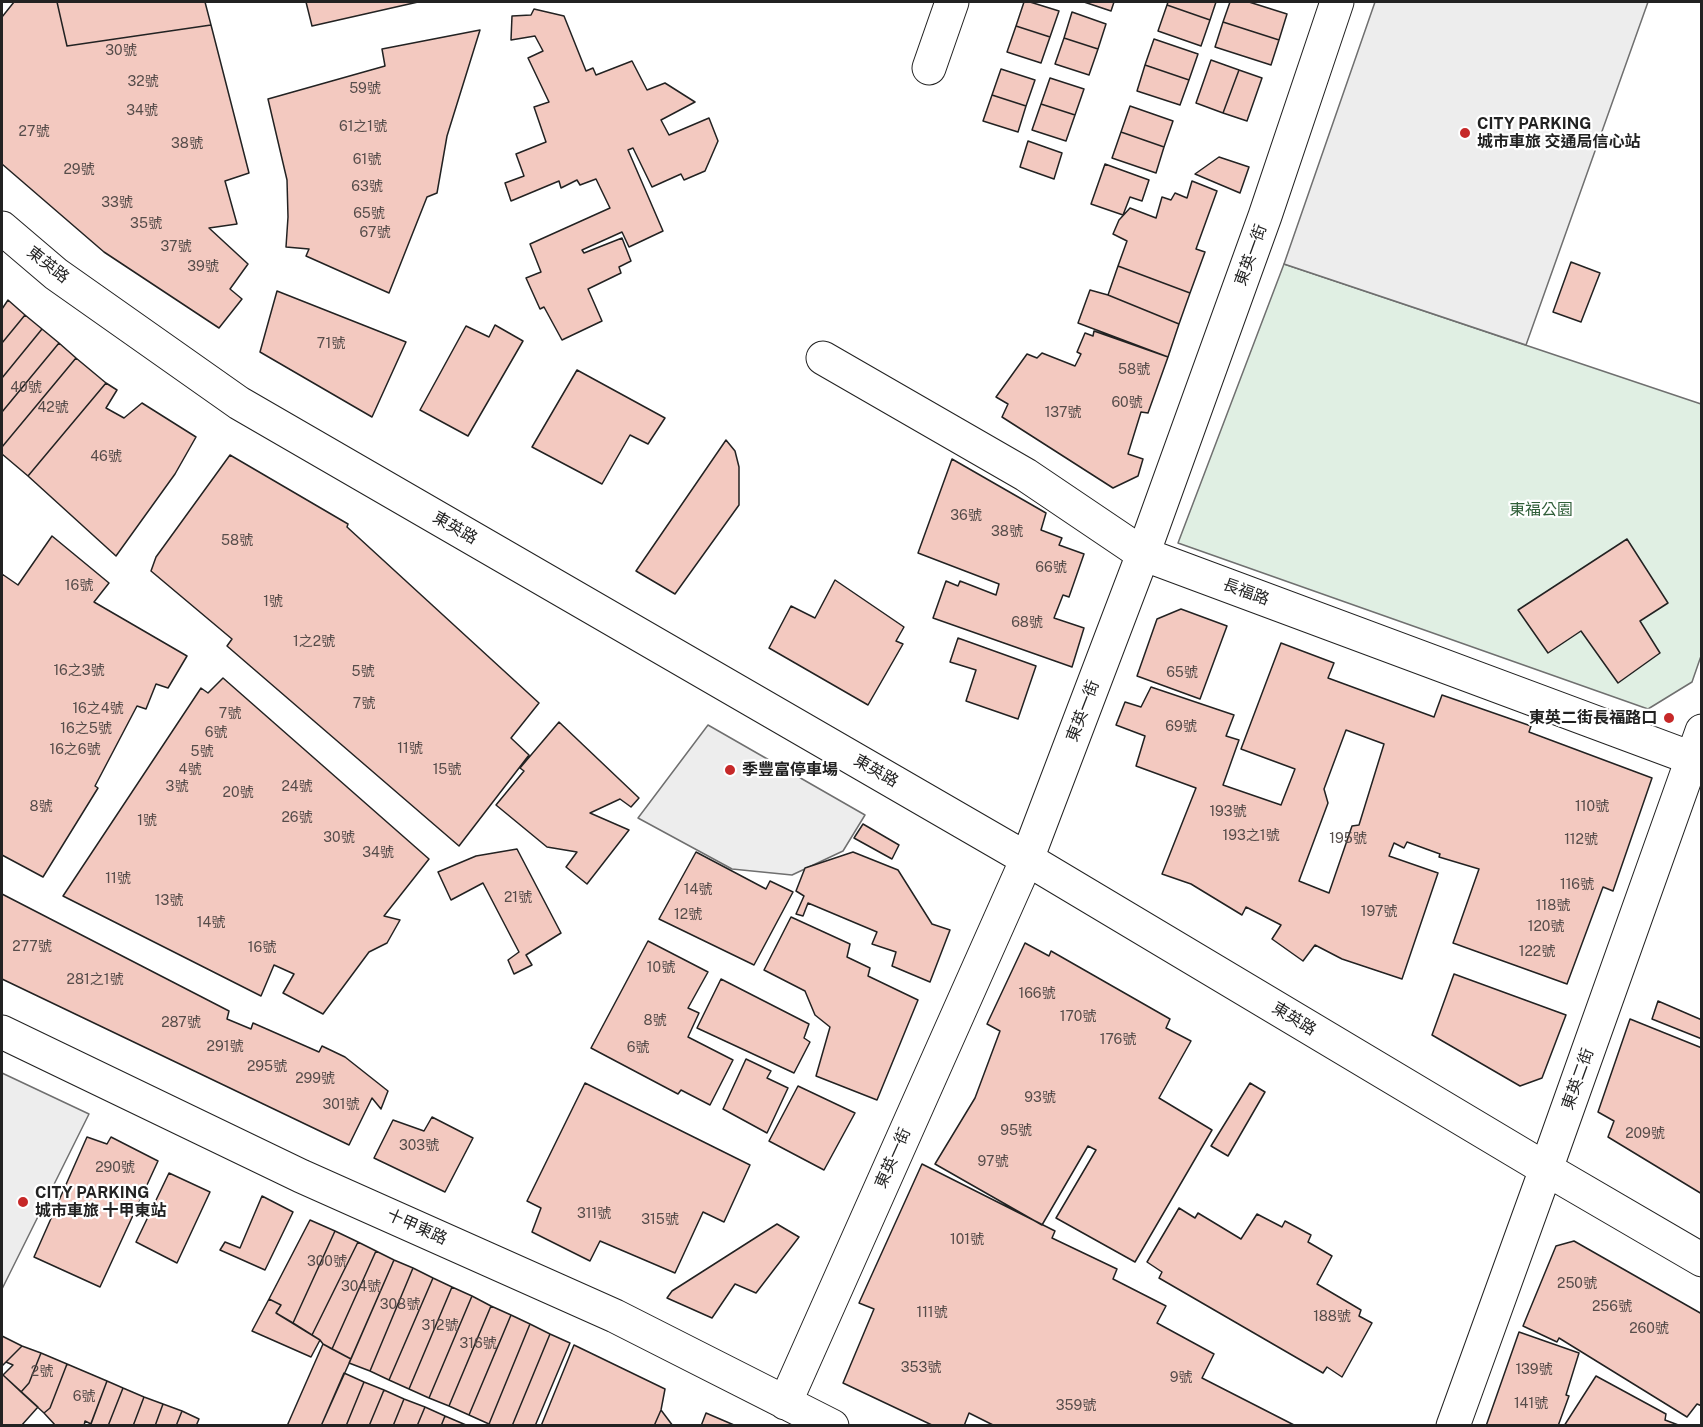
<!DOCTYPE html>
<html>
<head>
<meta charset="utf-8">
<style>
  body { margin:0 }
  #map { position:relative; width:1703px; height:1427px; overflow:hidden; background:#fff; font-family:"Public Sans",sans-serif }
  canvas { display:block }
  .frame { position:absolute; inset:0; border:3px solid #222; pointer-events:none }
</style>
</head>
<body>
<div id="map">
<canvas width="1703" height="1427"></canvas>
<div class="frame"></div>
</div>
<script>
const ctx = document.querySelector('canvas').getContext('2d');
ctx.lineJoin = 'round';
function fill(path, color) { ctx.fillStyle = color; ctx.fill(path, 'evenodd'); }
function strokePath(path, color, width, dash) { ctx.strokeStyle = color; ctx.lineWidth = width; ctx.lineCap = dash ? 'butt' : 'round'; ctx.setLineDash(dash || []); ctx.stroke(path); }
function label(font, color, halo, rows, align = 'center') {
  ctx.font = font + ' "Public Sans","Noto Sans TC",sans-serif'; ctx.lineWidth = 4.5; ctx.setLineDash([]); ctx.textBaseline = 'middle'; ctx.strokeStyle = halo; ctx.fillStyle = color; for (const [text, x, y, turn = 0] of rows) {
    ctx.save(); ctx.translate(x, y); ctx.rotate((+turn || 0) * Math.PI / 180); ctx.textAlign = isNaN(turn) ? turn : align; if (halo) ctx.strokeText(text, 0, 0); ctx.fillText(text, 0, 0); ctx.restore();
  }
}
const green = new Path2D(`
  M 1284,264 L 1701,404 L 1701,656 L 1692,682 L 1648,709 L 1178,543 Z`);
fill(green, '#e0efe3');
strokePath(green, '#6f6f6f', 1.5);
const parking = new Path2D(`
  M 1375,2 L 1648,2 L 1526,345 L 1284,264 Z
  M 708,725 L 865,815 L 843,851 L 792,875 L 732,869 L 638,818 Z
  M 2,1073 L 89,1114 L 2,1289 Z`);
fill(parking, '#ededed');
strokePath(parking, '#6f6f6f', 1.5);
const building = new Path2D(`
  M 14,2 L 57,2 L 67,46 L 211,25 L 249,173 L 225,181 L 237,224 L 209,228 L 248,264 L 230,289 L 242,299 L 219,328 L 104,252 L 2,164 L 2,17 Z
  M 57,2 L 205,2 L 211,25 L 67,46 Z
  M 306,2 L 418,2 L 312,26 Z
  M 1024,2 L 1030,2 L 1059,11 L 1050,37 L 1016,26 Z
  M 1084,2 L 1114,2 L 1111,11 Z
  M 1168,2 L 1216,2 L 1210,20 L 1167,5 Z
  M 1230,2 L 1249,2 L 1287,14 L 1279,40 L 1223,22 Z
  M 1167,5 L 1210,20 L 1201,46 L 1158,31 Z
  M 534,9 L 564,16 L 586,71 L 593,68 L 596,75 L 632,61 L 647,90 L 665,83 L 695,102 L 661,120 L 669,135 L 709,118 L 718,141 L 705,171 L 684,180 L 681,174 L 652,187 L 633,148 L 628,150 L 663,231 L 629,247 L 622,232 L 582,250 L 584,253 L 622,238 L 631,261 L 619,267 L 621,273 L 588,289 L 602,321 L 562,340 L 544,307 L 540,309 L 526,278 L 541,272 L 530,244 L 610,208 L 596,179 L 580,185 L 577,180 L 561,188 L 559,181 L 511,201 L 505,183 L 524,176 L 516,154 L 546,142 L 534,107 L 549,102 L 528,58 L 543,51 L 535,36 L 511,40 L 512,16 L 531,15 Z
  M 1072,12 L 1106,24 L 1098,49 L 1064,38 Z
  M 1223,22 L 1279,40 L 1271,65 L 1215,47 Z
  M 1016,26 L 1050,37 L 1041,63 L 1007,52 Z
  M 480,30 L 447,136 L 437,193 L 427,197 L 389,293 L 306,256 L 309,249 L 286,247 L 288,217 L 287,180 L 268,99 L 385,66 L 382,49 Z
  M 1064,38 L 1098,49 L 1089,75 L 1055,64 Z
  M 1154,39 L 1198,54 L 1189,80 L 1145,65 Z
  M 1211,60 L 1239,70 L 1223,113 L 1196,103 Z
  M 1145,65 L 1189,80 L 1180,105 L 1137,91 Z
  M 1001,69 L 1035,80 L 1026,106 L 992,95 Z
  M 1239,70 L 1262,78 L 1247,121 L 1223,113 Z
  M 1050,78 L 1084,89 L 1075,115 L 1041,104 Z
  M 992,95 L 1026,106 L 1018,132 L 983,121 Z
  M 1041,104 L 1075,115 L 1066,141 L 1032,130 Z
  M 1130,106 L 1173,121 L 1164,147 L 1121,132 Z
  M 1121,132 L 1164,147 L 1156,173 L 1112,158 Z
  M 1028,141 L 1062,153 L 1054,179 L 1020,167 Z
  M 1219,157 L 1249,167 L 1240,193 L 1195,174 Z
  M 1105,164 L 1149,180 L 1142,201 L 1130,197 L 1123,215 L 1091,204 Z
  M 1192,181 L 1217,191 L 1196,249 L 1205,252 L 1190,293 L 1118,266 L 1127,241 L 1113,234 L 1119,220 L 1130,208 L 1156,218 L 1162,197 L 1171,200 L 1175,193 L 1187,198 Z
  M 1571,262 L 1600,273 L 1581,322 L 1553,312 Z
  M 1118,266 L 1190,293 L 1179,324 L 1108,295 Z
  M 1090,290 L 1108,295 L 1179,324 L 1168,357 L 1078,323 Z
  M 277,291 L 406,342 L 372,417 L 260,352 Z
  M 8,300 L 25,315 L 2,343 L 2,309 Z
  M 25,315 L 42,329 L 2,378 L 2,343 Z
  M 495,325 L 523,341 L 468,436 L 420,410 L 466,326 L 489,337 Z
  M 42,329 L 59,343 L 2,412 L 2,378 Z
  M 1094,331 L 1168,357 L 1148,413 L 1141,412 L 1128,454 L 1143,459 L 1138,476 L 1113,488 L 1002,417 L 1008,404 L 996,397 L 1027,354 L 1037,358 L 1042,353 L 1075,366 L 1081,354 L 1077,352 L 1085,333 L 1093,336 Z
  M 59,343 L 76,358 L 2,447 L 2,412 Z
  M 76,358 L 106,383 L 28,476 L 2,454 L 2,447 Z
  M 577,370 L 665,418 L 648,444 L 630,435 L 602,484 L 532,447 Z
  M 106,383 L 117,390 L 106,408 L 124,418 L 142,403 L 196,437 L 175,474 L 116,556 L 28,476 Z
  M 726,440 L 735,451 L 739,467 L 739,505 L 675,594 L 636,571 Z
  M 230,455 L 348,524 L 347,527 L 539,703 L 511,738 L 529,755 L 459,846 L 227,646 L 232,639 L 151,571 L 156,557 Z
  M 952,459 L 1046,513 L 1041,530 L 1062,538 L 1059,545 L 1084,554 L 1069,597 L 1063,595 L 1054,618 L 1084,628 L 1072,667 L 933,618 L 946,581 L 958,586 L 960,581 L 996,595 L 999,584 L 918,553 Z
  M 52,536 L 109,583 L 94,602 L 187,656 L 168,688 L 156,684 L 146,709 L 137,706 L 95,786 L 98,788 L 43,877 L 2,855 L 2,574 L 18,585 Z
  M 1627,539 L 1668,603 L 1640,621 L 1660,653 L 1618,683 L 1581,631 L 1548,653 L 1518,610 Z
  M 835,580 L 904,627 L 896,641 L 903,644 L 868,705 L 769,648 L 791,606 L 815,618 Z
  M 1181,609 L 1227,626 L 1200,699 L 1137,676 L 1157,619 Z
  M 958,638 L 1036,666 L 1018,719 L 966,701 L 976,670 L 950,662 Z
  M 1281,643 L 1334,663 L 1328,678 L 1434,717 L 1442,695 L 1531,726 L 1529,732 L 1652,778 L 1613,891 L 1603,887 L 1567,984 L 1453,943 L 1479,869 L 1439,857 L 1440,854 L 1407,842 L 1404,848 L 1394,843 L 1389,856 L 1438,873 L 1402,979 L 1342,959 L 1315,945 L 1303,961 L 1272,939 L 1281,925 L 1246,907 L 1242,915 L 1191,884 L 1162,874 L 1196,788 L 1136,766 L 1145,736 L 1116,725 L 1125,702 L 1141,707 L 1151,687 L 1234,715 L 1226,736 L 1239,740 L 1223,785 L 1281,805 L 1295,769 L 1241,749 ZM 1346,730 L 1384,744 L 1359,825 L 1352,826 L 1329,893 L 1299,881 L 1328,803 L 1324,789 Z
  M 223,678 L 429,859 L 384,916 L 400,920 L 387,943 L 369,952 L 323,1014 L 283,993 L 294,974 L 274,965 L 261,996 L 63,896 L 201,688 L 208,693 Z
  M 559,722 L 639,798 L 631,807 L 620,799 L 590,813 L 629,830 L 587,884 L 566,867 L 577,852 L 547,847 L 496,805 L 524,771 L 520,768 Z
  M 863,824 L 899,845 L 892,859 L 854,838 Z
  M 517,849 L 561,933 L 526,955 L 532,965 L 514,974 L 508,960 L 519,952 L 483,883 L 451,900 L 438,872 L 476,856 Z
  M 696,852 L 766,889 L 770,881 L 793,892 L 754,965 L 659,919 Z
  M 853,852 L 898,870 L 932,924 L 950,930 L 930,982 L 892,966 L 896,952 L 872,944 L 877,932 L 808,903 L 803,916 L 796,914 L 804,896 L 796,891 L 805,868 Z
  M 2,894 L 229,1011 L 227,1019 L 251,1029 L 253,1023 L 319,1052 L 322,1046 L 345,1057 L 388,1091 L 381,1109 L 372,1098 L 349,1145 L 2,979 Z
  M 791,917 L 850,944 L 847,957 L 870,968 L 868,976 L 918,1000 L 877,1100 L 816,1076 L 830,1027 L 815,1015 L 805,991 L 764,970 Z
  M 648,941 L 708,972 L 688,1008 L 699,1013 L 688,1037 L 733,1060 L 710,1105 L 681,1090 L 678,1094 L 591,1048 Z
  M 1025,943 L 1049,956 L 1051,951 L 1170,1019 L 1166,1028 L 1191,1041 L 1159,1098 L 1212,1130 L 1135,1262 L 1056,1218 L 1096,1150 L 1088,1146 L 1042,1225 L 935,1164 L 975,1098 L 1000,1031 L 987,1024 Z
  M 1454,974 L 1566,1015 L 1542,1078 L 1520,1086 L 1432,1035 Z
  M 721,979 L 809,1024 L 804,1038 L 810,1042 L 794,1073 L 697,1028 Z
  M 1658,1001 L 1702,1020 L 1702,1039 L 1652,1019 Z
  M 1630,1019 L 1702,1048 L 1702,1194 L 1608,1137 L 1614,1121 L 1598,1112 Z
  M 746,1059 L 771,1071 L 767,1078 L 788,1088 L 767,1133 L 723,1109 Z
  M 585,1083 L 750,1165 L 724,1222 L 703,1212 L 675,1273 L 600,1241 L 590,1261 L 532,1232 L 541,1208 L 527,1201 Z
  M 1250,1083 L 1265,1092 L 1228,1156 L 1211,1146 Z
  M 798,1086 L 855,1113 L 824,1170 L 769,1141 Z
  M 432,1117 L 473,1138 L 445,1192 L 374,1158 L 393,1120 L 424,1131 Z
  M 87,1137 L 107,1144 L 111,1137 L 158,1161 L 100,1287 L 34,1257 Z
  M 922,1164 L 1055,1231 L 1052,1238 L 1117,1269 L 1113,1279 L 1166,1306 L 1157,1323 L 1214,1354 L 1202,1378 L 1296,1426 L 995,1426 L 969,1413 L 964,1426 L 934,1426 L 843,1383 L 874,1309 L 859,1303 Z
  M 169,1173 L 210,1192 L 177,1263 L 136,1242 Z
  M 262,1196 L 293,1212 L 265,1270 L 220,1250 L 225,1242 L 240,1248 Z
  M 1179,1208 L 1195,1218 L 1198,1213 L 1241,1239 L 1257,1214 L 1282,1227 L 1285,1221 L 1311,1235 L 1308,1242 L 1332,1256 L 1317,1284 L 1361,1310 L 1359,1316 L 1372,1323 L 1342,1377 L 1327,1367 L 1323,1373 L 1159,1278 L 1162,1272 L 1147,1262 Z
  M 310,1220 L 335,1231 L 293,1323 L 276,1313 L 281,1305 L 269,1299 Z
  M 777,1224 L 799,1237 L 756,1293 L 735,1284 L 712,1318 L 667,1298 L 672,1291 Z
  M 335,1231 L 358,1242 L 312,1335 L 293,1323 Z
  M 1574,1241 L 1702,1314 L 1702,1406 L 1697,1404 L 1687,1417 L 1559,1338 L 1557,1342 L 1523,1326 L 1556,1246 Z
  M 358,1242 L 376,1251 L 332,1349 L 323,1344 L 320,1340 L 312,1335 Z
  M 376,1251 L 394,1260 L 351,1359 L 332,1349 Z
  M 394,1260 L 413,1268 L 370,1371 L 349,1363 Z
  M 413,1268 L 433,1278 L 389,1380 L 370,1371 Z
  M 433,1278 L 452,1287 L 409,1389 L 389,1380 Z
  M 452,1287 L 472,1296 L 429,1398 L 409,1389 Z
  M 472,1296 L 491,1306 L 449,1406 L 429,1398 Z
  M 269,1299 L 281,1305 L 276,1313 L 320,1340 L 311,1357 L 252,1331 Z
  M 491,1306 L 511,1315 L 469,1415 L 449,1406 Z
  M 511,1315 L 530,1324 L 489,1424 L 469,1415 Z
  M 530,1324 L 550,1334 L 512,1426 L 493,1426 L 489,1424 Z
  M 1519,1332 L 1579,1353 L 1566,1395 L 1569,1396 L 1558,1426 L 1486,1426 Z
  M 550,1334 L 570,1343 L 535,1426 L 512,1426 Z
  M 2,1336 L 22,1346 L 2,1366 Z
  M 323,1344 L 351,1359 L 321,1426 L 287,1426 Z
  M 574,1345 L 665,1389 L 661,1410 L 654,1426 L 541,1426 Z
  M 22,1346 L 41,1353 L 29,1383 L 21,1392 L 3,1375 L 13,1365 L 6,1362 Z
  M 41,1353 L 67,1364 L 50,1408 L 44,1413 L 21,1392 L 29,1383 Z
  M 67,1364 L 107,1381 L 91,1424 L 85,1421 L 84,1426 L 56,1426 L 44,1413 L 50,1408 Z
  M 344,1373 L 364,1382 L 346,1426 L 321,1426 Z
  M 3,1375 L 38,1407 L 21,1426 L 2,1426 L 2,1376 Z
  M 1596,1376 L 1666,1414 L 1665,1420 L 1681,1426 L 1564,1426 Z
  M 107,1381 L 123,1388 L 108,1426 L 90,1426 Z
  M 364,1382 L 384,1390 L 369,1426 L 346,1426 Z
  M 123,1388 L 144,1397 L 133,1426 L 108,1426 Z
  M 384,1390 L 404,1399 L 393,1426 L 369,1426 Z
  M 144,1397 L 163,1404 L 155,1426 L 133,1426 Z
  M 404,1399 L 425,1407 L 417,1426 L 393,1426 Z
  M 163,1404 L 182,1411 L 176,1426 L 155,1426 Z
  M 425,1407 L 445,1416 L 441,1426 L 417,1426 Z
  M 661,1410 L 673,1426 L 654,1426 Z
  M 182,1411 L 199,1419 L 196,1426 L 176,1426 Z
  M 706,1413 L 734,1425 L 701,1426 Z
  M 445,1416 L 466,1425 L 465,1426 L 441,1426 Z`);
fill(building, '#f3c9c0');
strokePath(building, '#222', 1.5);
const minor = new Path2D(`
  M 929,68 L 952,2
  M 2,228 L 56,274 L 239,403 L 1027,859 L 1546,1169 L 1702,1260
  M 823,358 L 1026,475 L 1143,554 L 1702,762
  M 2,1032 L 301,1176 L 615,1316 L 832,1426
  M 785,1403 L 1027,859 L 1143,554 L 1265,216 L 1337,2
  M 1453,1426 L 1546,1169 L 1702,731`);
strokePath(minor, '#222', 35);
strokePath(minor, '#fff', 33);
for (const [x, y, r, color] of [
  [1465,133,6,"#c62828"],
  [1669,718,6,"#c62828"],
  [730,770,6,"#c62828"],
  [23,1202,6,"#c62828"]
]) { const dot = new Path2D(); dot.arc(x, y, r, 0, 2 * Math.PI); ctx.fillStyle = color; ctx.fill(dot); strokePath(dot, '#fff', 2); }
label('14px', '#564c4a', null, [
  ["30號",121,51],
  ["32號",143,82],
  ["59號",365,89],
  ["34號",142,111],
  ["61之1號",363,127],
  ["27號",34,132],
  ["38號",187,144],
  ["61號",367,160],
  ["29號",79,170],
  ["63號",367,187],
  ["33號",117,203],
  ["65號",369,214],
  ["35號",146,224],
  ["67號",375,233],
  ["37號",176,247],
  ["39號",203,267],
  ["71號",331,344],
  ["58號",1134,370],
  ["40號",26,388],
  ["60號",1127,403],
  ["42號",53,408],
  ["137號",1063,413],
  ["46號",106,457],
  ["36號",966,516],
  ["38號",1007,532],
  ["58號",237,541],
  ["66號",1051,568],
  ["16號",79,586],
  ["1號",273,602],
  ["68號",1027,623],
  ["1之2號",314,642],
  ["16之3號",79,671],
  ["5號",363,672],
  ["65號",1182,673],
  ["7號",364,704],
  ["16之4號",98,709],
  ["7號",230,714],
  ["69號",1181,727],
  ["16之5號",86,729],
  ["6號",216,733],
  ["11號",410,749],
  ["16之6號",75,750],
  ["5號",202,752],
  ["4號",190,770],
  ["15號",447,770],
  ["3號",177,787],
  ["24號",297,787],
  ["20號",238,793],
  ["8號",41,807],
  ["110號",1592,807],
  ["193號",1228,812],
  ["26號",297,818],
  ["1號",147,821],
  ["193之1號",1251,836],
  ["30號",339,838],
  ["195號",1348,839],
  ["112號",1581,840],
  ["34號",378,853],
  ["11號",118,879],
  ["116號",1577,885],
  ["14號",698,890],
  ["21號",518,898],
  ["13號",169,901],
  ["118號",1553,906],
  ["197號",1379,912],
  ["12號",688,915],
  ["14號",211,923],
  ["120號",1546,927],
  ["277號",32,947],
  ["16號",262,948],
  ["122號",1537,952],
  ["10號",661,968],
  ["281之1號",95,980],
  ["166號",1037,994],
  ["170號",1078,1017],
  ["8號",655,1021],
  ["287號",181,1023],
  ["176號",1118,1040],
  ["291號",225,1047],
  ["6號",638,1048],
  ["295號",267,1067],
  ["299號",315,1079],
  ["93號",1040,1098],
  ["301號",341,1105],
  ["95號",1016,1131],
  ["209號",1645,1134],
  ["303號",419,1146],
  ["97號",993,1162],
  ["290號",115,1168],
  ["311號",594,1214],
  ["315號",660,1220],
  ["101號",967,1240],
  ["300號",327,1262],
  ["250號",1577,1284],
  ["304號",361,1287],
  ["308號",400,1305],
  ["256號",1612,1307],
  ["111號",932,1313],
  ["188號",1332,1317],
  ["312號",440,1326],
  ["260號",1649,1329],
  ["316號",478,1344],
  ["353號",921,1368],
  ["139號",1534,1370],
  ["2號",42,1372],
  ["9號",1181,1378],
  ["6號",84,1397],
  ["141號",1531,1404],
  ["359號",1076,1406]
]);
label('bold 16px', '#222', '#fff', [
  ["CITY PARKING",1477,124],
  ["城市車旅 交通局信心站",1477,142],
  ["東英二街長福路口",1657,718,"right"],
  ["季豐富停車場",742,770],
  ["CITY PARKING",35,1193],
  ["城市車旅 十甲東站",35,1211]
], 'left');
label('16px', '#222', '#fff', [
  ["東英一街",1251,255,-70],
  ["東英路",48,265,38],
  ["東英路",455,528,30],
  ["長福路",1246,592,20],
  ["東英一街",1083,711,-69],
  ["東英路",876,771,30],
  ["東英路",1294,1019,31],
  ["東英二街",1578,1079,-70],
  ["東英一街",893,1158,-66],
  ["十甲東路",417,1227,24]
]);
label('16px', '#2f5e38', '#fff', [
  ["東福公園",1541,510]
]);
</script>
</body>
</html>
